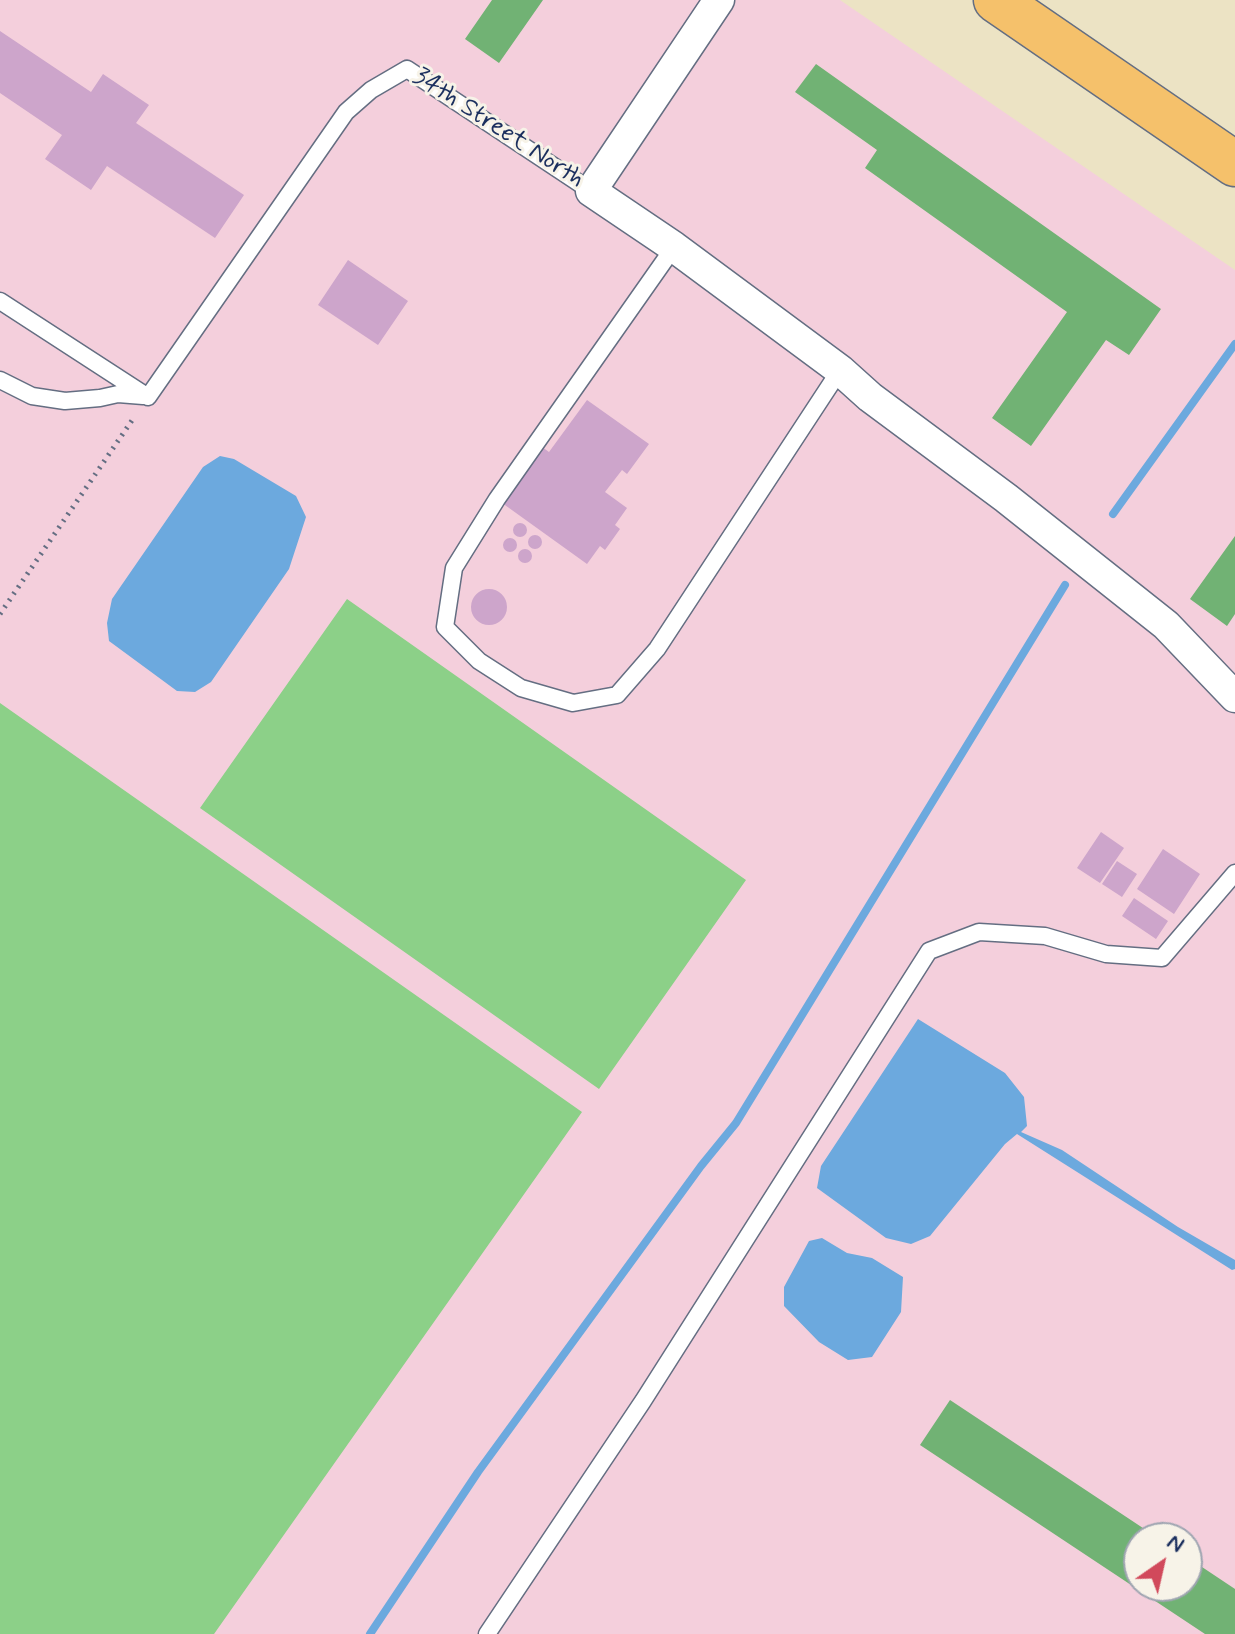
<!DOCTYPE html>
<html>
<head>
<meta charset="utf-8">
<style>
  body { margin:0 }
  #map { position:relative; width:1235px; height:1634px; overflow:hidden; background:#ece3c4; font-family:Mynerve,sans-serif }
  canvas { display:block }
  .north { position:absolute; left:1123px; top:1522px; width:80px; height:80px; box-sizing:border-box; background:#f7f3e8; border:2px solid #9fa5b1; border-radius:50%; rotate:34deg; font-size:22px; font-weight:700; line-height:32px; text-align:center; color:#1b2f5e }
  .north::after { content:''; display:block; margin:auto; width:28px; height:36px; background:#d1495b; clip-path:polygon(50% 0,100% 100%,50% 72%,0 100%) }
</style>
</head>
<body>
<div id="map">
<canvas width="1235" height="1634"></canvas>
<div class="north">N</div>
</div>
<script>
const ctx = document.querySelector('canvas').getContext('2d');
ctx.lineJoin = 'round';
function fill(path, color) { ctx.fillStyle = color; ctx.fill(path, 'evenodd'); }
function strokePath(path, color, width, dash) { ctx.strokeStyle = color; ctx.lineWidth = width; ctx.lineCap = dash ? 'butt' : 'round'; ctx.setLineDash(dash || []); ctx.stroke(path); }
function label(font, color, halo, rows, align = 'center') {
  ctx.font = font + ' Mynerve,sans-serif'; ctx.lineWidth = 6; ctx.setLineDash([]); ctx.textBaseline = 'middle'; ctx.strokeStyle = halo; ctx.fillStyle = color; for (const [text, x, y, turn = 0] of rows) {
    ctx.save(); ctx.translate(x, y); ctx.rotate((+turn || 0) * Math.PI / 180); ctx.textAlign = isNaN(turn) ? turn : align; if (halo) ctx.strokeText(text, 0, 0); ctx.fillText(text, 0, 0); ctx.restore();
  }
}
fill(new Path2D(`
  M 0,0 L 840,0 L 1235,270 L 1235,1634 L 0,1634 ZM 1139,1538 L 1187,1538 L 1187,1586 L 1139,1586 Z`), '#f4cfdc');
fill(new Path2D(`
  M 347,599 L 746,880 L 599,1089 L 200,808 Z
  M 0,703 L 582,1112 L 214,1634 L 0,1634 Z`), '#8cd088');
fill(new Path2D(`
  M 492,0 L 543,0 L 499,63 L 465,39 Z
  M 816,64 L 1161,309 L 1129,355 L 1106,340 L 1031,446 L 992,418 L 1067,312 L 865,168 L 877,150 L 795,92 Z
  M 1235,536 L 1235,614 L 1227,626 L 1190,599 Z
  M 950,1400 L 1158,1538 L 1139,1538 L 1139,1586 L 1187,1586 L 1187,1557 L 1235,1589 L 1235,1634 L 1205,1634 L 920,1445 Z`), '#71b274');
fill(new Path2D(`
  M 220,456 L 234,459 L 296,496 L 306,517 L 289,569 L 211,682 L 195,692 L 177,691 L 109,641 L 107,623 L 112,599 L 203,467 Z
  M 918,1019 L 1005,1073 L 1024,1097 L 1027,1126 L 1021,1132 L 1062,1150 L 1178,1227 L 1235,1260 L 1235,1269 L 1232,1270 L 1017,1134 L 1005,1144 L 930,1236 L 911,1244 L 886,1238 L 817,1188 L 821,1166 Z
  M 822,1238 L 847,1253 L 872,1258 L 903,1277 L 901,1312 L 872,1357 L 848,1360 L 819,1342 L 784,1306 L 784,1287 L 809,1241 Z`), '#6ca9de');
strokePath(new Path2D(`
  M 1113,514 L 1235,344
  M 370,1634 L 478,1472 L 701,1166 L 736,1123 L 1065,585`), '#6ca9de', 8);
fill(new Path2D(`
  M 0,31 L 91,92 L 103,74 L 149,105 L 136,123 L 244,195 L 215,238 L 107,166 L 91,190 L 45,159 L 62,135 L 0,93 Z
  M 348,260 L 408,301 L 378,345 L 318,305 Z
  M 587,400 L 649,444 L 627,474 L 622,470 L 605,492 L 627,508 L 615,525 L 620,529 L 605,550 L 600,546 L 587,564 L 491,495 L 531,439 L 549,452 Z
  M513 530a7 7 0 1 1 14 0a7 7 0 1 1-14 0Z
  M528 542a7 7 0 1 1 14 0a7 7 0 1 1-14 0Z
  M503 545a7 7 0 1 1 14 0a7 7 0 1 1-14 0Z
  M518 556a7 7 0 1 1 14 0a7 7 0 1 1-14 0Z
  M471 607a18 18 0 1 1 36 0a18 18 0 1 1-36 0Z
  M 1101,832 L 1124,848 L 1100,883 L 1077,868 Z
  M 1163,849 L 1200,874 L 1174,914 L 1137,889 Z
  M 1117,861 L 1137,874 L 1122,897 L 1102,884 Z
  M 1134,898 L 1168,921 L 1156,939 L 1122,916 Z`), '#cda5cb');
const lane = new Path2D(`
  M 674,247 L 497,499 L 454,568 L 445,627 L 479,661 L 521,688 L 573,703 L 617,695 L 657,649 L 840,370
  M 0,301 L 148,397
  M 0,380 L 32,396 L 65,401 L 100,398 L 118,394 L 143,396
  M 148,397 L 346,112 L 371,90 L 407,69 L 591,191
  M 487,1634 L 643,1401 L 929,951 L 979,932 L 1045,936 L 1106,954 L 1162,958 L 1235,873`);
const street = new Path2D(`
  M 719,0 L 591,191 L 674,247 L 840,370 L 870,397 L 1006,498 L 1166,625 L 1235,697`);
const primary = new Path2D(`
  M 996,0 L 1235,164`);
strokePath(lane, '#646e82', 19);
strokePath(street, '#646e82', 33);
strokePath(primary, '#646e82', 47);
strokePath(new Path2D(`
  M 0,614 L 135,416`), '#646e82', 5, [2, 6]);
strokePath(lane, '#fff', 16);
strokePath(street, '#fff', 30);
strokePath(primary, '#f5c16b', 44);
label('26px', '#1b2f5e', '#f7f3e8', [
  ["34th Street North",498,129,33]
]);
</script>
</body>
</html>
